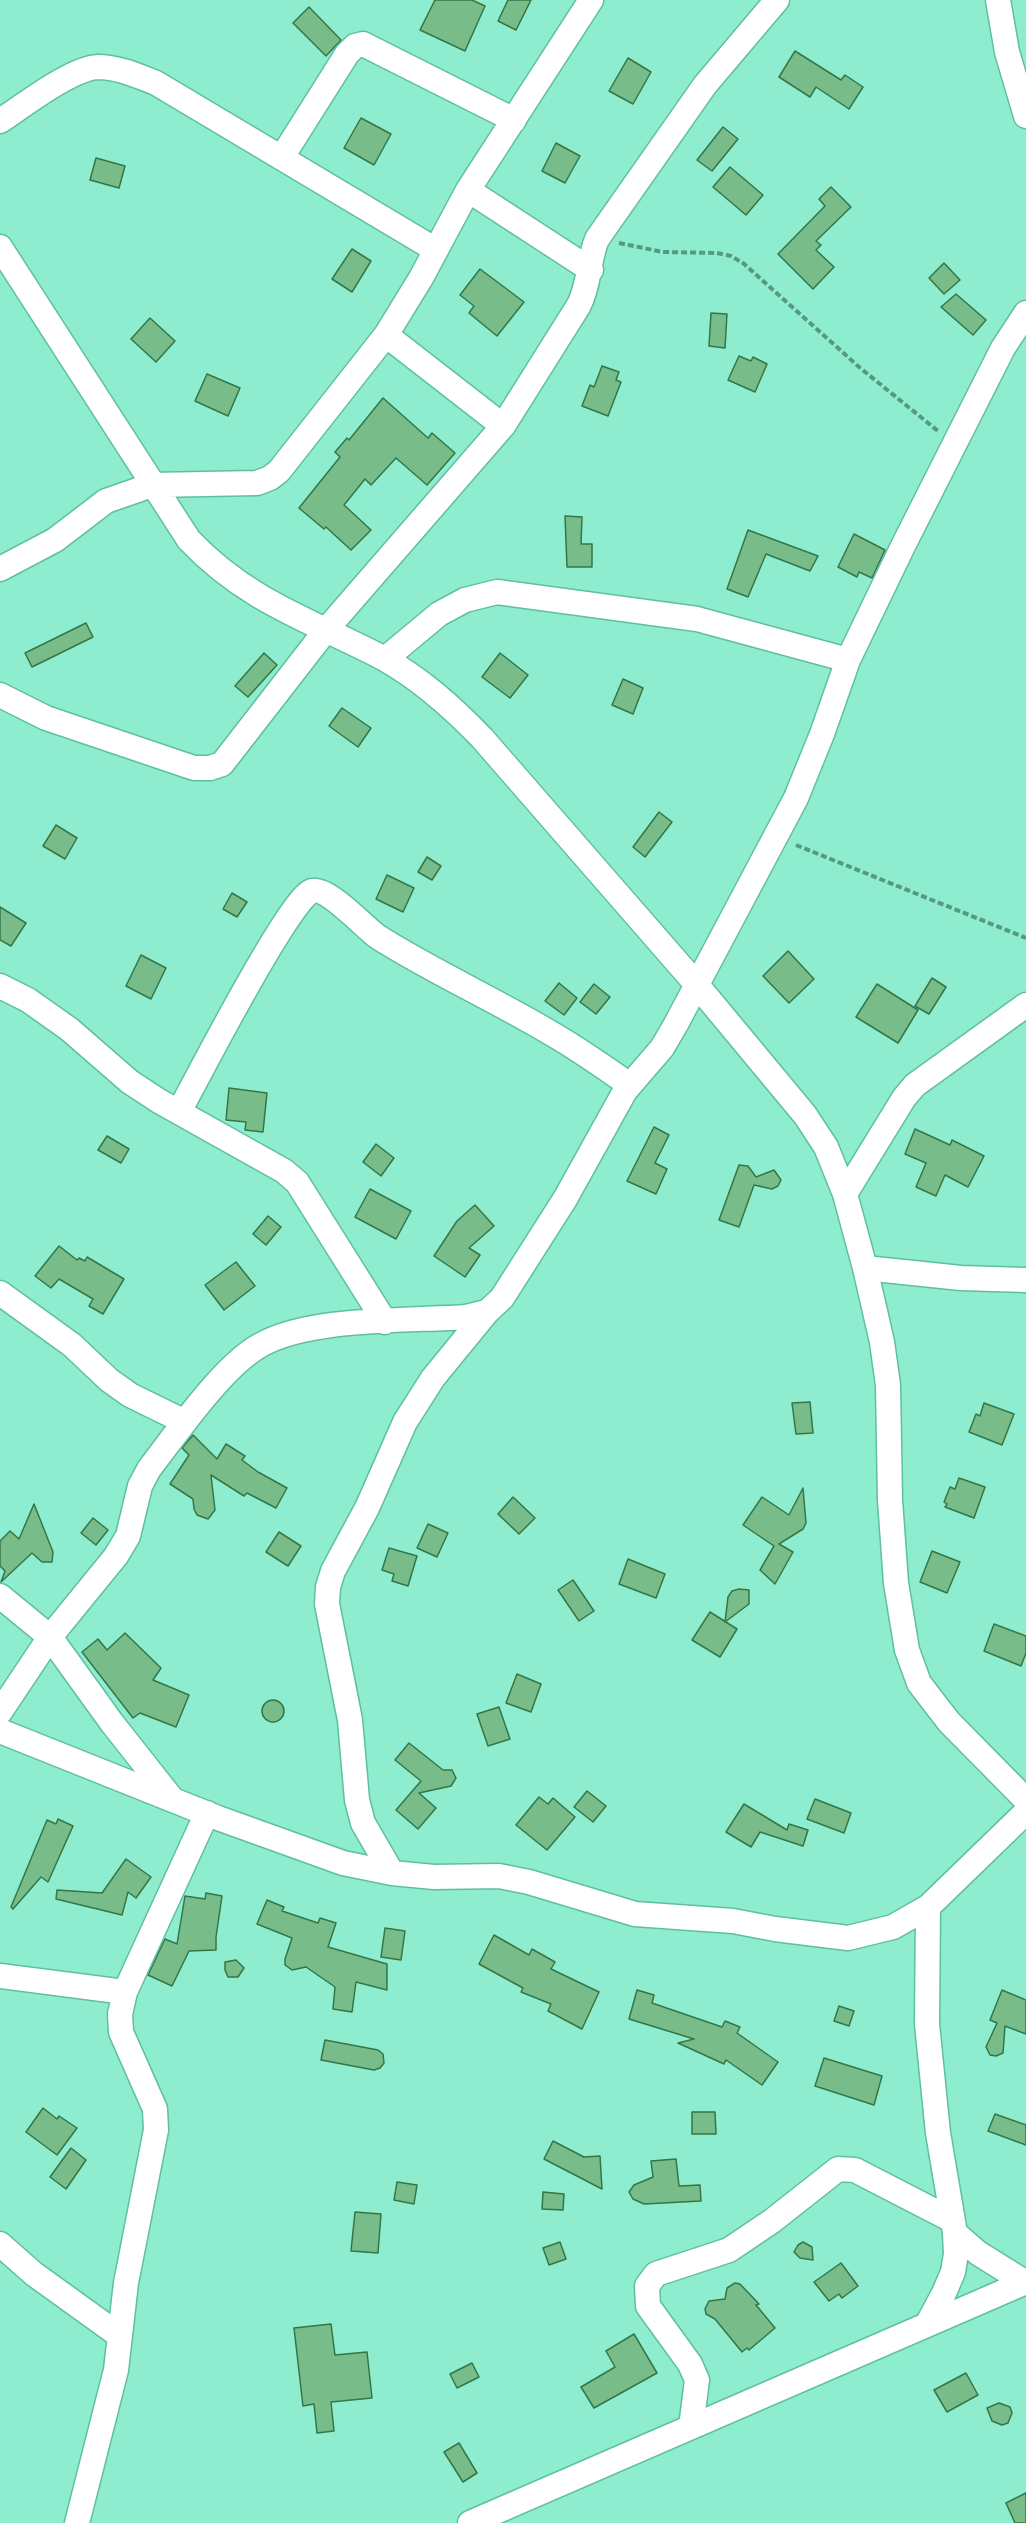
<!DOCTYPE html>
<html>
<head>
<meta charset="utf-8">
<style>
  body { margin:0 }
  canvas { display:block; background:#8dedce }
</style>
</head>
<body>
<canvas width="1026" height="2523"></canvas>
<script>
const ctx = document.querySelector('canvas').getContext('2d');
ctx.lineJoin = 'round';
function fill(path, color) { ctx.fillStyle = color; ctx.fill(path, 'evenodd'); }
function strokePath(path, color, width, dash) { ctx.strokeStyle = color; ctx.lineWidth = width; ctx.lineCap = dash ? 'butt' : 'round'; ctx.setLineDash(dash || []); ctx.stroke(path); }
const building = new Path2D(`
  M 435,0 L 472,0 L 485,6 L 465,51 L 420,30 Z
  M 508,0 L 531,0 L 516,30 L 498,21 Z
  M 309,7 L 341,40 L 326,56 L 293,23 Z
  M 795,51 L 841,80 L 845,75 L 863,87 L 849,109 L 816,87 L 810,97 L 779,77 Z
  M 628,58 L 651,72 L 633,104 L 609,91 Z
  M 361,118 L 391,134 L 374,165 L 344,148 Z
  M 723,127 L 738,139 L 712,171 L 697,160 Z
  M 556,143 L 580,156 L 565,183 L 542,171 Z
  M 96,158 L 125,166 L 119,188 L 90,180 Z
  M 730,167 L 763,195 L 746,215 L 713,187 Z
  M 831,187 L 851,207 L 816,241 L 821,245 L 816,250 L 834,267 L 813,289 L 778,254 L 825,206 L 819,199 Z
  M 352,249 L 371,261 L 352,292 L 332,279 Z
  M 944,263 L 960,280 L 944,294 L 929,278 Z
  M 480,269 L 524,302 L 497,336 L 469,313 L 474,306 L 460,295 Z
  M 956,294 L 986,320 L 973,335 L 941,307 Z
  M 711,313 L 727,314 L 725,348 L 709,346 Z
  M 150,318 L 175,341 L 156,362 L 131,339 Z
  M 739,356 L 751,361 L 753,357 L 767,364 L 755,392 L 728,380 Z
  M 602,366 L 619,372 L 616,380 L 621,382 L 608,416 L 582,406 L 590,385 L 594,387 Z
  M 207,374 L 240,388 L 228,416 L 195,401 Z
  M 383,398 L 428,438 L 432,433 L 455,453 L 427,485 L 396,458 L 371,485 L 365,479 L 344,505 L 371,530 L 351,550 L 326,527 L 324,529 L 299,508 L 340,457 L 335,452 L 347,438 L 349,440 Z
  M 565,516 L 582,517 L 581,544 L 592,544 L 592,567 L 567,567 Z
  M 748,530 L 818,556 L 810,571 L 766,554 L 748,597 L 727,589 Z
  M 854,534 L 885,550 L 872,578 L 859,572 L 857,577 L 838,567 Z
  M 86,623 L 93,637 L 32,667 L 25,653 Z
  M 264,653 L 277,665 L 248,697 L 235,686 Z
  M 500,653 L 528,675 L 510,698 L 482,677 Z
  M 623,679 L 643,688 L 633,714 L 612,705 Z
  M 342,708 L 371,728 L 358,747 L 329,726 Z
  M 659,812 L 672,822 L 645,857 L 633,847 Z
  M 56,825 L 77,838 L 65,859 L 43,846 Z
  M 427,857 L 441,866 L 432,880 L 418,872 Z
  M 387,875 L 414,888 L 403,912 L 376,899 Z
  M 232,893 L 247,902 L 237,917 L 223,909 Z
  M 0,907 L 26,923 L 11,946 L 0,940 Z
  M 788,951 L 814,979 L 789,1003 L 763,976 Z
  M 141,955 L 166,968 L 151,999 L 126,986 Z
  M 932,978 L 946,987 L 929,1014 L 915,1006 Z
  M 559,983 L 577,998 L 564,1015 L 545,1001 Z
  M 594,984 L 610,997 L 596,1014 L 580,1002 Z
  M 877,984 L 918,1010 L 898,1043 L 856,1017 Z
  M 229,1088 L 267,1093 L 263,1132 L 245,1130 L 246,1122 L 226,1120 Z
  M 654,1127 L 669,1135 L 655,1163 L 667,1169 L 656,1194 L 627,1181 Z
  M 915,1129 L 950,1145 L 952,1140 L 984,1156 L 968,1187 L 945,1175 L 936,1196 L 916,1187 L 926,1163 L 905,1154 Z
  M 107,1136 L 129,1149 L 121,1163 L 98,1150 Z
  M 376,1144 L 394,1158 L 381,1176 L 363,1162 Z
  M 739,1165 L 748,1166 L 756,1177 L 774,1170 L 781,1180 L 778,1186 L 772,1189 L 754,1185 L 739,1227 L 719,1220 Z
  M 370,1189 L 411,1211 L 396,1239 L 355,1217 Z
  M 475,1205 L 494,1226 L 469,1248 L 480,1255 L 465,1277 L 434,1256 L 457,1221 Z
  M 268,1216 L 281,1227 L 266,1245 L 253,1234 Z
  M 59,1246 L 77,1260 L 79,1258 L 85,1261 L 87,1257 L 124,1279 L 103,1314 L 89,1306 L 93,1299 L 59,1279 L 51,1288 L 35,1276 Z
  M 236,1262 L 255,1286 L 224,1310 L 205,1285 Z
  M 810,1402 L 813,1433 L 796,1434 L 792,1403 Z
  M 984,1403 L 1014,1414 L 1002,1445 L 969,1432 L 976,1414 L 980,1416 Z
  M 193,1435 L 217,1459 L 226,1444 L 245,1456 L 242,1460 L 258,1472 L 287,1488 L 276,1508 L 247,1493 L 244,1496 L 211,1475 L 215,1510 L 208,1519 L 197,1515 L 194,1509 L 193,1499 L 170,1484 L 189,1455 L 182,1448 Z
  M 959,1478 L 985,1487 L 974,1518 L 945,1507 L 947,1504 L 944,1502 L 950,1487 L 955,1489 Z
  M 803,1488 L 806,1523 L 803,1529 L 779,1544 L 793,1552 L 775,1584 L 760,1570 L 774,1546 L 743,1525 L 762,1497 L 789,1515 Z
  M 513,1497 L 535,1518 L 519,1534 L 498,1514 Z
  M 34,1504 L 53,1552 L 52,1562 L 42,1562 L 32,1553 L 1,1582 L 5,1571 L 0,1566 L 0,1541 L 10,1531 L 19,1539 Z
  M 93,1518 L 108,1530 L 96,1545 L 81,1533 Z
  M 428,1524 L 448,1533 L 437,1557 L 417,1548 Z
  M 279,1532 L 301,1546 L 288,1566 L 266,1552 Z
  M 389,1548 L 417,1556 L 408,1586 L 392,1581 L 394,1574 L 382,1570 Z
  M 932,1551 L 960,1562 L 947,1593 L 920,1582 Z
  M 628,1559 L 665,1574 L 656,1598 L 619,1584 Z
  M 573,1580 L 594,1611 L 579,1621 L 558,1590 Z
  M 739,1589 L 749,1590 L 749,1604 L 725,1622 L 728,1597 L 732,1591 Z
  M 710,1612 L 737,1629 L 720,1657 L 692,1640 Z
  M 994,1624 L 1026,1636 L 1026,1653 L 1021,1666 L 984,1651 Z
  M 125,1633 L 161,1668 L 153,1680 L 189,1695 L 176,1727 L 140,1713 L 133,1718 L 82,1652 L 98,1639 L 107,1650 Z
  M 517,1674 L 541,1684 L 531,1712 L 506,1703 Z
  M262 1711a11 11 0 1 1 22 0a11 11 0 1 1-22 0Z
  M 499,1707 L 510,1739 L 488,1746 L 477,1714 Z
  M 409,1743 L 443,1770 L 452,1770 L 456,1778 L 451,1786 L 419,1793 L 436,1808 L 418,1829 L 396,1810 L 421,1781 L 395,1760 Z
  M 587,1791 L 606,1806 L 593,1822 L 574,1807 Z
  M 539,1797 L 548,1804 L 553,1798 L 575,1817 L 547,1850 L 516,1825 Z
  M 815,1799 L 851,1813 L 844,1833 L 807,1819 Z
  M 744,1804 L 787,1830 L 789,1824 L 808,1830 L 803,1846 L 760,1832 L 751,1847 L 726,1832 Z
  M 58,1819 L 73,1826 L 48,1882 L 41,1877 L 13,1909 L 11,1907 L 47,1820 L 56,1824 Z
  M 126,1859 L 151,1877 L 136,1898 L 128,1892 L 122,1915 L 56,1899 L 57,1890 L 102,1893 Z
  M 206,1893 L 222,1896 L 216,1937 L 216,1950 L 189,1951 L 172,1986 L 148,1975 L 165,1939 L 177,1944 L 185,1896 L 205,1899 Z
  M 267,1900 L 284,1907 L 282,1911 L 318,1923 L 320,1918 L 336,1923 L 328,1947 L 387,1964 L 387,1990 L 356,1982 L 352,2012 L 333,2009 L 335,1987 L 306,1967 L 292,1970 L 285,1965 L 285,1959 L 292,1938 L 257,1924 Z
  M 385,1928 L 405,1931 L 401,1960 L 381,1957 Z
  M 494,1935 L 529,1955 L 532,1949 L 555,1962 L 551,1969 L 599,1992 L 582,2029 L 548,2011 L 551,2004 L 521,1992 L 523,1988 L 479,1964 Z
  M 236,1960 L 244,1968 L 238,1977 L 228,1977 L 225,1970 L 225,1962 Z
  M 637,1990 L 654,1995 L 652,2003 L 722,2027 L 725,2021 L 740,2027 L 737,2033 L 778,2062 L 762,2085 L 726,2060 L 724,2064 L 678,2043 L 694,2039 L 629,2019 Z
  M 1002,1990 L 1026,2000 L 1026,2034 L 1005,2026 L 1003,2053 L 996,2056 L 990,2055 L 986,2047 L 997,2023 L 990,2020 Z
  M 839,2006 L 854,2011 L 849,2026 L 834,2021 Z
  M 325,2040 L 378,2050 L 383,2054 L 384,2063 L 380,2068 L 374,2070 L 321,2060 Z
  M 824,2058 L 882,2076 L 874,2105 L 815,2086 Z
  M 43,2108 L 57,2119 L 59,2116 L 77,2128 L 57,2155 L 26,2132 Z
  M 692,2112 L 715,2112 L 716,2134 L 692,2134 Z
  M 995,2114 L 1026,2125 L 1026,2145 L 988,2131 Z
  M 553,2141 L 584,2157 L 600,2156 L 602,2189 L 544,2159 Z
  M 71,2148 L 86,2160 L 66,2189 L 50,2177 Z
  M 676,2159 L 679,2186 L 700,2185 L 701,2201 L 644,2204 L 633,2199 L 629,2192 L 634,2185 L 653,2177 L 651,2161 Z
  M 397,2182 L 417,2185 L 414,2204 L 394,2200 Z
  M 543,2192 L 564,2194 L 563,2210 L 542,2209 Z
  M 355,2212 L 381,2214 L 378,2253 L 351,2251 Z
  M 560,2242 L 566,2259 L 549,2265 L 543,2248 Z
  M 803,2242 L 812,2247 L 813,2260 L 800,2258 L 794,2252 L 798,2245 Z
  M 841,2263 L 858,2286 L 842,2298 L 839,2294 L 829,2301 L 814,2282 Z
  M 735,2283 L 740,2284 L 759,2304 L 756,2305 L 775,2328 L 749,2350 L 747,2348 L 742,2352 L 715,2319 L 706,2314 L 705,2309 L 709,2301 L 725,2299 L 727,2288 Z
  M 331,2324 L 335,2355 L 367,2352 L 372,2398 L 331,2402 L 334,2431 L 317,2433 L 314,2404 L 303,2406 L 294,2328 Z
  M 634,2334 L 657,2373 L 594,2408 L 581,2387 L 615,2367 L 606,2351 Z
  M 472,2363 L 479,2377 L 457,2388 L 450,2374 Z
  M 966,2373 L 978,2395 L 947,2412 L 934,2390 Z
  M 999,2403 L 1010,2407 L 1012,2413 L 1008,2423 L 1002,2425 L 992,2421 L 987,2408 Z
  M 459,2443 L 477,2473 L 463,2482 L 444,2452 Z
  M 1026,2493 L 1026,2523 L 1015,2523 L 1006,2503 Z`);
fill(building, '#78bd89');
strokePath(building, '#337748', 1.5);
const minor = new Path2D(`
  M 998,0 L 1007,52 L 1026,116
  M 0,121 C 23,106 72,68 98,67 C 118,67 138,76 156,83 L 436,250
  M 282,157 L 347,54 L 355,46 L 363,44 L 514,120
  M 468,190 L 591,270
  M 0,247 L 189,540 C 248,602 310,620 383,658 C 421,679 452,707 482,738 L 697,985 L 805,1115 L 826,1147 L 845,1194 L 865,1268 L 882,1342 L 888,1385 L 890,1500 L 896,1583 L 907,1650 L 919,1683 L 932,1700 L 949,1722 L 1026,1800
  M 386,335 L 503,426
  M 0,569 L 55,540 L 106,501 L 152,485 L 257,483 L 270,478 L 279,471 L 386,335 L 421,278 L 468,190 L 591,0
  M 385,659 L 439,614 L 465,600 L 497,592 L 697,619 L 848,660
  M 0,695 L 46,718 L 194,768 L 210,768 L 222,764 L 326,630 L 503,426 L 579,305 C 590,283 588,261 597,239 L 705,85 L 777,0
  M 0,986 L 28,1000 L 69,1029 L 130,1082 L 159,1101 L 284,1171 L 297,1182 L 385,1322
  M 179,1112 C 195,1082 291,896 312,891 C 328,887 364,927 378,937 C 435,973 496,1000 554,1035 C 580,1050 605,1068 630,1085
  M 845,1194 L 904,1098 L 915,1085 L 1026,1005
  M 865,1268 L 961,1278 L 1026,1280
  M 0,1293 L 72,1345 L 109,1380 L 130,1395 L 185,1422
  M 0,1596 L 50,1637 L 112,1723 L 172,1799
  M 0,1712 L 50,1637 L 116,1556 L 128,1536 L 140,1486 L 149,1469 C 176,1434 222,1367 259,1346 C 307,1317 409,1321 466,1317 L 487,1312
  M 0,1731 L 218,1818 L 343,1863 L 392,1873 L 434,1877 L 499,1876 L 529,1882 L 635,1914 L 733,1921 L 775,1929 L 848,1938 L 893,1927 L 928,1907 L 1026,1812
  M 392,1873 L 363,1823 L 357,1800 L 350,1720 L 327,1604 L 328,1587 L 333,1571 L 367,1508 L 405,1422 L 433,1378 L 487,1312 L 502,1298 L 565,1199 L 625,1091 L 662,1048 L 676,1024 L 796,798 L 822,734 L 848,660 L 903,546 L 1003,348 L 1026,313
  M 928,1907 L 927,2024 L 938,2133 L 955,2233 L 956,2254 L 953,2272 L 944,2293 L 928,2323
  M 0,1976 L 125,1992
  M 955,2233 L 978,2253 L 1026,2283
  M 0,2244 L 34,2274 L 120,2336
  M 691,2427 L 697,2380 L 690,2364 L 648,2306 L 647,2286 L 656,2274 L 729,2250 L 772,2221 L 838,2169 L 855,2170 L 952,2220
  M 77,2523 L 116,2370 L 126,2283 L 156,2130 L 155,2109 L 121,2032 L 120,2014 L 125,1992 L 207,1813
  M 470,2523 L 1026,2282`);
strokePath(minor, '#5fbfa1', 27);
strokePath(new Path2D(`
  M 619,243 L 663,252 L 717,253 L 731,256 L 743,263 L 859,367 L 938,431
  M 796,845 L 1026,938`), '#549983', 4, [6, 3]);
strokePath(minor, '#fff', 24);
</script>
</body>
</html>
